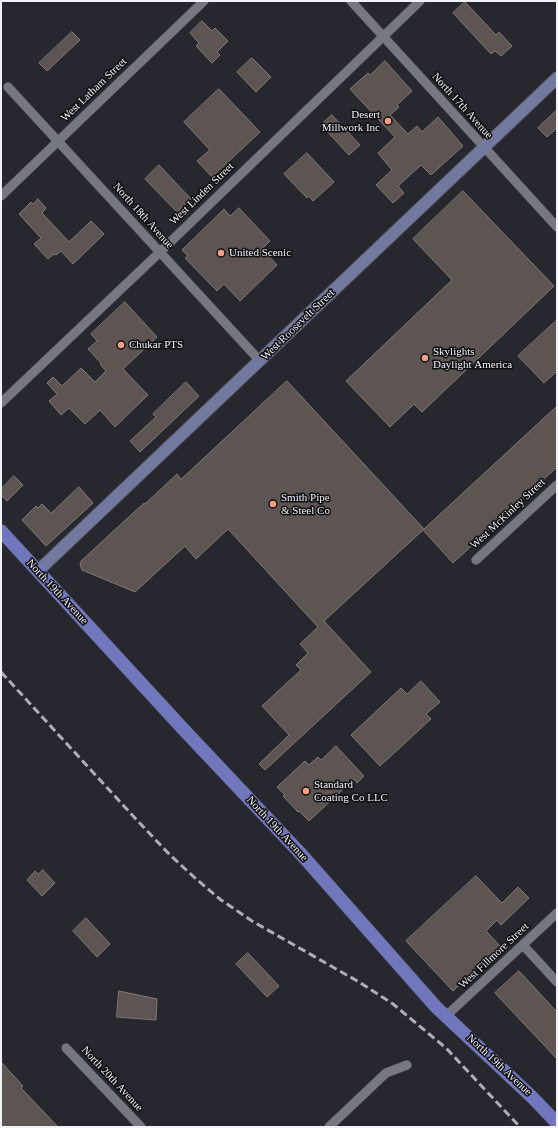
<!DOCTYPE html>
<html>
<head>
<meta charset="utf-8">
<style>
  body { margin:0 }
  #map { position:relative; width:558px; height:1128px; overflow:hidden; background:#26272f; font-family:"Times New Roman",serif }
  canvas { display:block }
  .frame { position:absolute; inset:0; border:2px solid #f1f2f7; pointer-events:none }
</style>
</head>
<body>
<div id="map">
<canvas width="558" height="1128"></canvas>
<div class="frame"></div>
</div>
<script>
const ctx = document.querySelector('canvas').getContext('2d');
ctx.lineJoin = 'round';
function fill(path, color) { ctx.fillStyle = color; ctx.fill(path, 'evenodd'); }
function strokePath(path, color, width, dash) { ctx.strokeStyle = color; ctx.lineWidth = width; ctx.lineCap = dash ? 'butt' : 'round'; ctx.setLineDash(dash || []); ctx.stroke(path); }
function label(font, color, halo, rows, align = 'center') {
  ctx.font = font + ' "Times New Roman",serif'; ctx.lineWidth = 3; ctx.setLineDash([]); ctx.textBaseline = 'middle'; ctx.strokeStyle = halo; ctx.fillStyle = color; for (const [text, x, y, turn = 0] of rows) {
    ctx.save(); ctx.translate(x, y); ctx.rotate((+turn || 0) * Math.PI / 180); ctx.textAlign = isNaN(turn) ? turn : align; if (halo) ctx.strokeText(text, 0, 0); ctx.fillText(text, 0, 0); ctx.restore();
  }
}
const building = new Path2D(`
  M 465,2 L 496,35 L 499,32 L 512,46 L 501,56 L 495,51 L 491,54 L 453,13 Z
  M 202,21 L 212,31 L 215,28 L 228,41 L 217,52 L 220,55 L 212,63 L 196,46 L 199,43 L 190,33 Z
  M 72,32 L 80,40 L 47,71 L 39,63 Z
  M 252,58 L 271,77 L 256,92 L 237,72 Z
  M 385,61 L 412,91 L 397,105 L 399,107 L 390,115 L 408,134 L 417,126 L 422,132 L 438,117 L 463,146 L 431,175 L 421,165 L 398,186 L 404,193 L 393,203 L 376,185 L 392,170 L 378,153 L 395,137 L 350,89 L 368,73 L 370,75 Z
  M 219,89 L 260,132 L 212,177 L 197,161 L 210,150 L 184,122 Z
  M 557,110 L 557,128 L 547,137 L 538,128 Z
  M 332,115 L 360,145 L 349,155 L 321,125 Z
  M 307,153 L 334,182 L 313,201 L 309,196 L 307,198 L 284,174 Z
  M 159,165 L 191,199 L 177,212 L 145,179 Z
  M 463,191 L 554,286 L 422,412 L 414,404 L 390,427 L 346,381 L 452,280 L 413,239 Z
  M 38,199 L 46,208 L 42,213 L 69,242 L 91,221 L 104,234 L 73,264 L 61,251 L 56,255 L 54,254 L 48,259 L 34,244 L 41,238 L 19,214 L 31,202 L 33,204 Z
  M 239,208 L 270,241 L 262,249 L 277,265 L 240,301 L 224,284 L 217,291 L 185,258 L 188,256 L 182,250 L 224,209 L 230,216 Z
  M 125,302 L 157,337 L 123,369 L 148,395 L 115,427 L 100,410 L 85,424 L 69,408 L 61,415 L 49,401 L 57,394 L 47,383 L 53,377 L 62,386 L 81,368 L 95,382 L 106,371 L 100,364 L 101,363 L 88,349 L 97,341 L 91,334 Z
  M 557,320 L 557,371 L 544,383 L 518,356 Z
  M 287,381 L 424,529 L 557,406 L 557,467 L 453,563 L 423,530 L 324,621 L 371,672 L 265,770 L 259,764 L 289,735 L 262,706 L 301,670 L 296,665 L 308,653 L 300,644 L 318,627 L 228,529 L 196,559 L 185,546 L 135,592 L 82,570 L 80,565 L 81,561 L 144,503 L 145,504 L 177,474 L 181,479 Z
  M 186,382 L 199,396 L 140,452 L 130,441 L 156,417 L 153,414 Z
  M 14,476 L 23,485 L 7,501 L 1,495 L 1,489 Z
  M 79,487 L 93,503 L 46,546 L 22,520 L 36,506 L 38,508 L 42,504 L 51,513 Z
  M 421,681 L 440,702 L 426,714 L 431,719 L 380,766 L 351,735 L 401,688 L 407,694 Z
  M 336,746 L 364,776 L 357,783 L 354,779 L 309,821 L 299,811 L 298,812 L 283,796 L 285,795 L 277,787 L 305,761 L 309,765 L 318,757 L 321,760 Z
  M 43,870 L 55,883 L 42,896 L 27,880 L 35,871 L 38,874 Z
  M 476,876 L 502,903 L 518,887 L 529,898 L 501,925 L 497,920 L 486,931 L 500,946 L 453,991 L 406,941 Z
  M 86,918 L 110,944 L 97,957 L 73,931 Z
  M 248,953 L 279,986 L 267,997 L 236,964 Z
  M 519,971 L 557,1012 L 557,1059 L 495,993 Z
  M 119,991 L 157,999 L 156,1020 L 117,1017 Z
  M 1,1062 L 23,1086 L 21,1088 L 58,1127 L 1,1127 Z`);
fill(building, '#5e5451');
strokePath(building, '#837976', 1);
const street = new Path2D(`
  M 351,1 L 557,227
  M 8,87 L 260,361
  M 1,196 L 204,1
  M 1,403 L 160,252 L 420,1
  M 476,560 L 557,485
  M 523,945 L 557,982
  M 446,1016 L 557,913
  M 66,1048 L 141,1127
  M 329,1127 L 386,1073 L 407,1065`);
const secondary = new Path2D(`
  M 38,571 L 557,78`);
const primary = new Path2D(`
  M 1,531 L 185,731 L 301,854 L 436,1007 L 532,1097 L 557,1123`);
strokePath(street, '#414248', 10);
strokePath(secondary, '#414248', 14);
strokePath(primary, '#414248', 14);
strokePath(street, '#767880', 9);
strokePath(secondary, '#73789e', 12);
strokePath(primary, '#7177bc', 13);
strokePath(new Path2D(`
  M 1,672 L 134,817 L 170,855 L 195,878 L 221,900 L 252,921 L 359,982 L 393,1004 L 446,1048 L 520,1127`), '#aeafb5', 3, [8, 4]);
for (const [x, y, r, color] of [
  [388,121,4,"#f39f85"],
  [221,253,4,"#f39f85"],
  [121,345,4,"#f39f85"],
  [425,358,4,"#f39f85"],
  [273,504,4,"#f39f85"],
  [306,791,4,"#f39f85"]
]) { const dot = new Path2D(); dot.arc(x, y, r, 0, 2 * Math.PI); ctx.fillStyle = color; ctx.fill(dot); strokePath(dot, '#101014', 1.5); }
label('11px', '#f1f2f7', '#101014', [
  ["West Latham Street",94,90,-44],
  ["North 17th Avenue",462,106,48],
  ["West Linden Street",202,194,-44],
  ["North 18th Avenue",143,216,48],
  ["West Roosevelt Street",298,325,-44],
  ["West McKinley Street",508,514,-43],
  ["North 19th Avenue",57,592,47],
  ["North 19th Avenue",277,829,47],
  ["West Fillmore Street",494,956,-43],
  ["North 19th Avenue",499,1065,43],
  ["North 20th Avenue",112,1079,47]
]);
label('11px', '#f1f2f7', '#101014', [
  ["Desert",380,115,"right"],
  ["Millwork Inc",380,128,"right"],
  ["United Scenic",229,253],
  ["Chukar PTS",129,345],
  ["Skylights",433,352],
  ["Daylight America",433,365],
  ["Smith Pipe",281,498],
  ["& Steel Co",281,511],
  ["Standard",314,785],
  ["Coating Co LLC",314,798]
], 'left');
</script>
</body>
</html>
